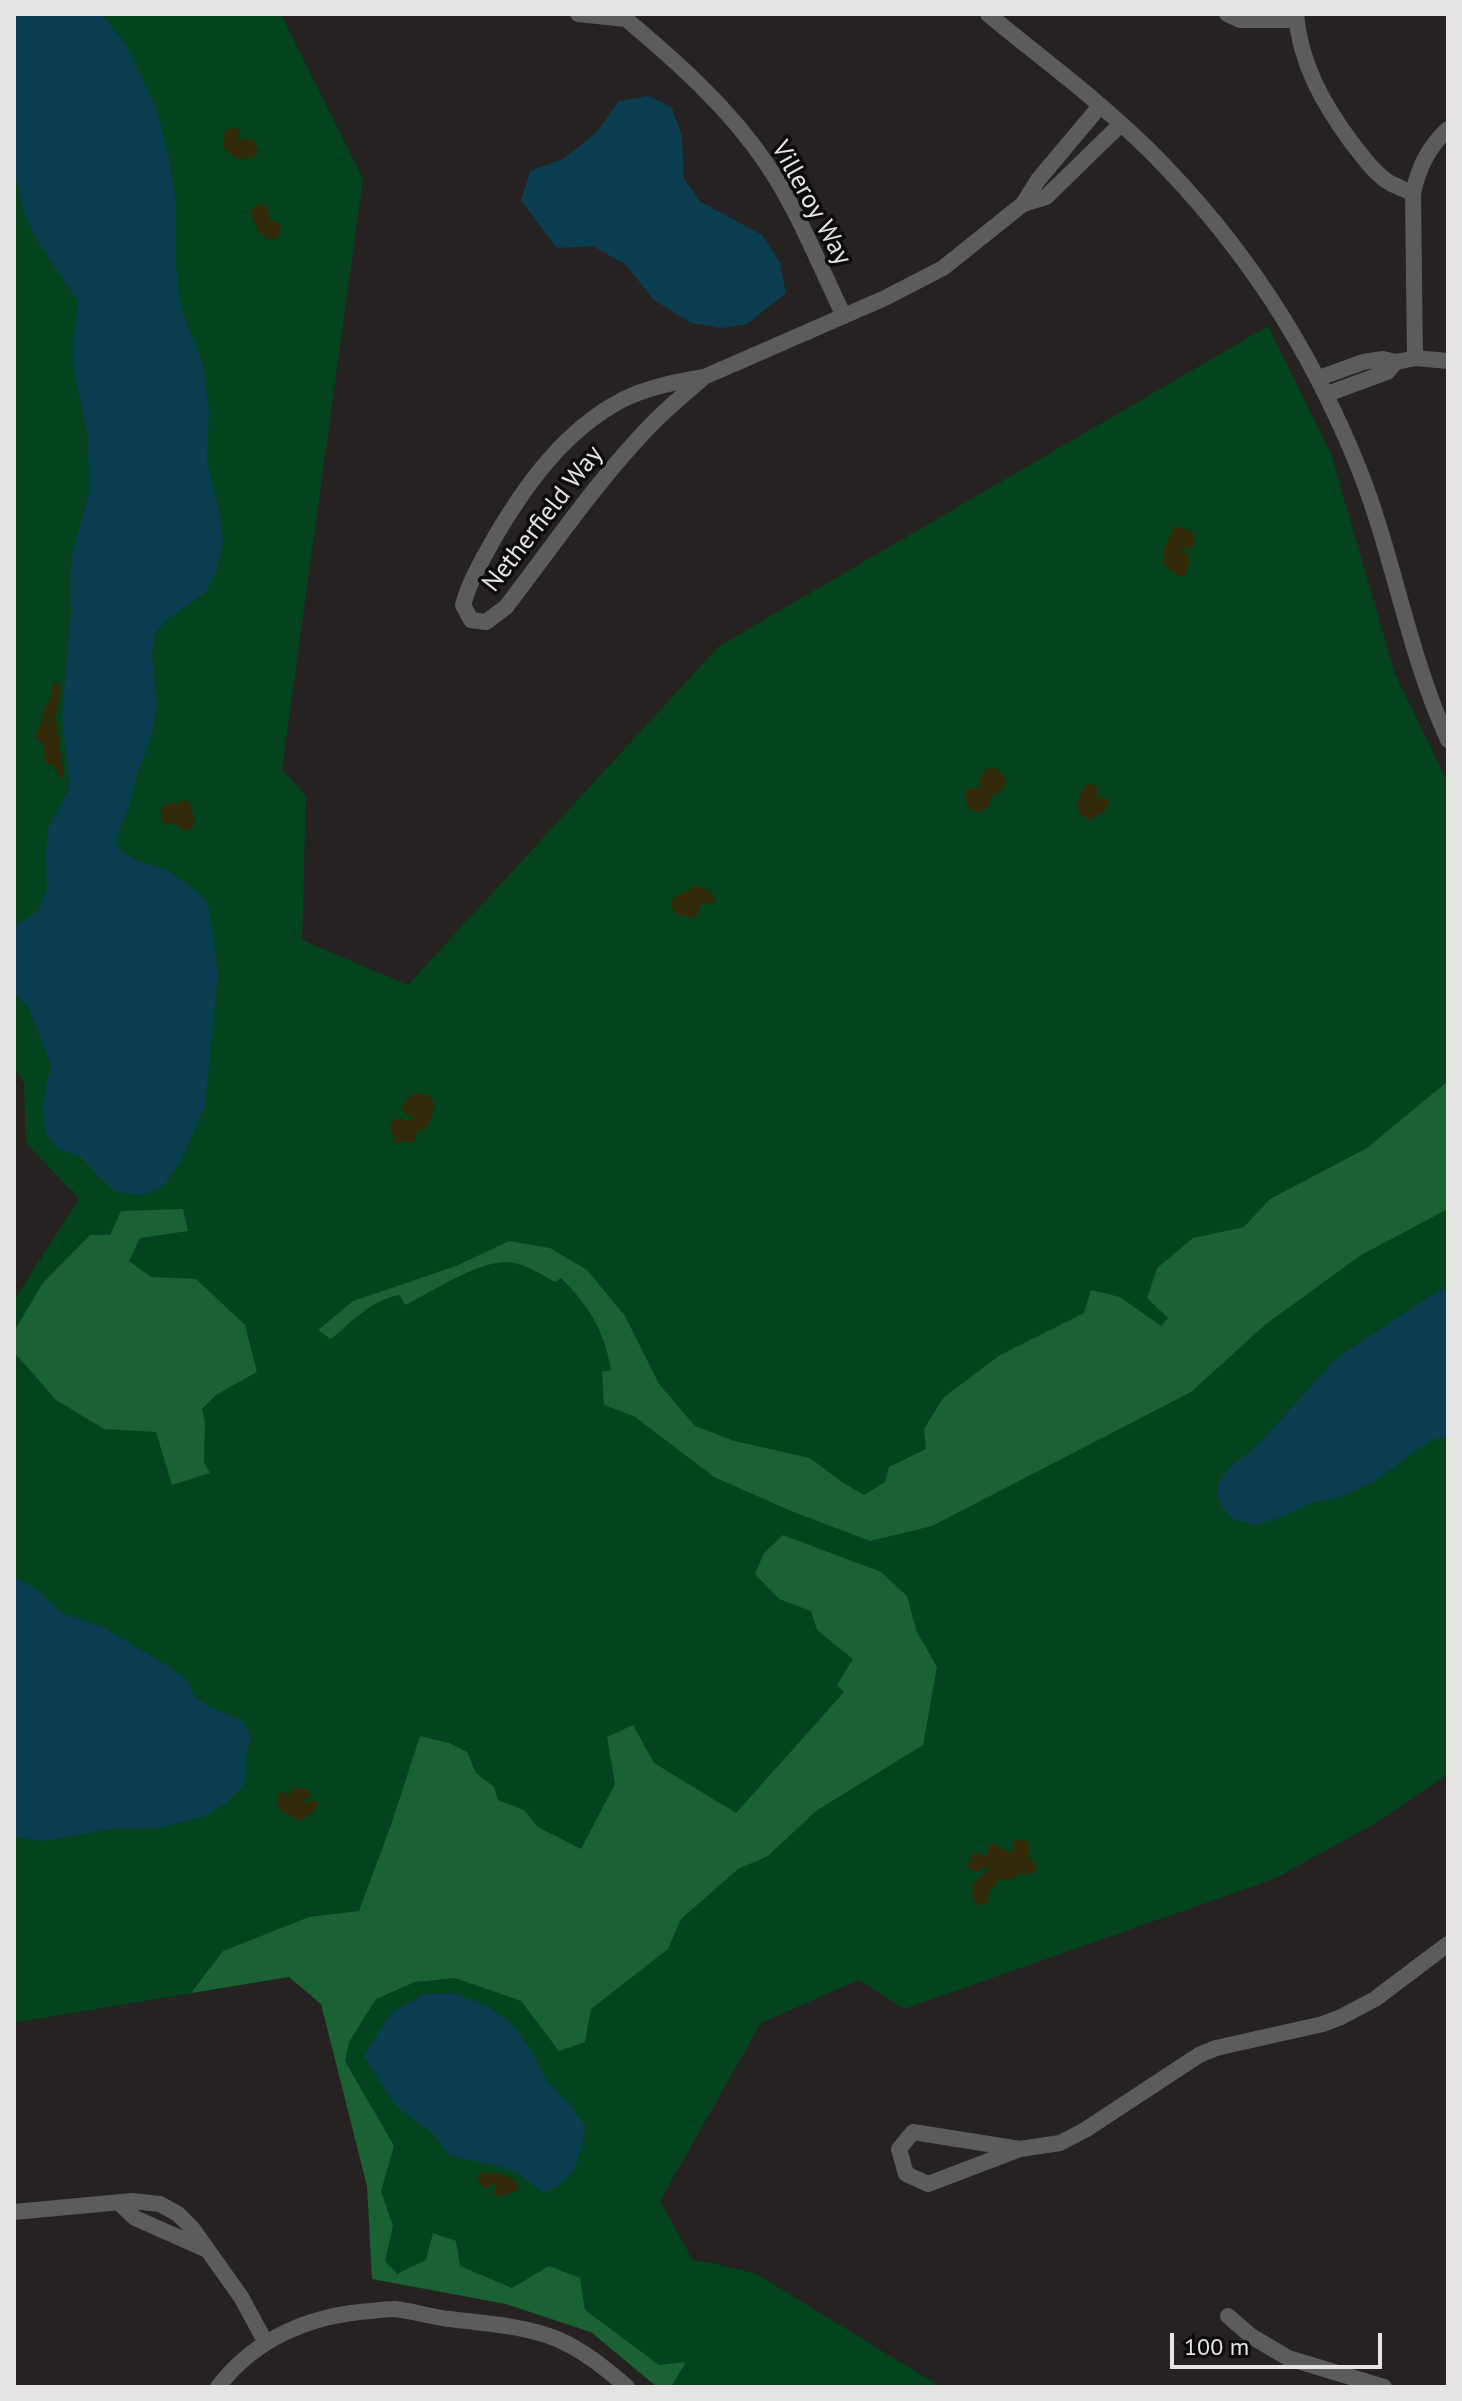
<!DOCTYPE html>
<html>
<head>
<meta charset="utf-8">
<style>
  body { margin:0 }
  #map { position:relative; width:1462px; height:2401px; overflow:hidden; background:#252221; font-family:"PT Sans",sans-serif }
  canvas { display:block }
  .frame { position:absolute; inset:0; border:16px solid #e5e4e3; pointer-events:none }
  .scale { position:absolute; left:1170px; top:2333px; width:212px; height:36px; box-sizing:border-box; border:4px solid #e5e4e3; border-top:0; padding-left:10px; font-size:24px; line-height:28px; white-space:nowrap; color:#e5e4e3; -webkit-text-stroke:6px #0d0c0b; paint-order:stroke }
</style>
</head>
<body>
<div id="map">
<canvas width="1462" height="2401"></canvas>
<div class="frame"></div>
<div class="scale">100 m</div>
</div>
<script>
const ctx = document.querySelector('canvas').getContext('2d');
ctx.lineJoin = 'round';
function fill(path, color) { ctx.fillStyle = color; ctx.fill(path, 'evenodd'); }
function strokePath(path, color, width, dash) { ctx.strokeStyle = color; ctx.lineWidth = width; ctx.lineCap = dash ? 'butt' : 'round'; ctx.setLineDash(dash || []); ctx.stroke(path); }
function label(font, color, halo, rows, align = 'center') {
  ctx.font = font + ' "PT Sans",sans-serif'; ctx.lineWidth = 7; ctx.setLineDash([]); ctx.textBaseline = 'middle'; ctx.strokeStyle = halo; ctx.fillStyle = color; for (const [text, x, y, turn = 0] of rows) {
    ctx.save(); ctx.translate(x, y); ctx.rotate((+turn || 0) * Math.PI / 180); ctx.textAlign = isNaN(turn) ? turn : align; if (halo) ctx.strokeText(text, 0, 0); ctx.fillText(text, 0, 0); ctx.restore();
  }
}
fill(new Path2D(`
  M 14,14 L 281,14 L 363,179 L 282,769 L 306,796 L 302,940 L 408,985 L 719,646 L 1268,326 L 1331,454 L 1395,674 L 1448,783 L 1448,1774 L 1376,1823 L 1274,1879 L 904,2009 L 859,1980 L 761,2023 L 660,2201 L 692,2259 L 755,2273 L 941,2387 L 657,2387 L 591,2332 L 506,2304 L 372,2279 L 367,2186 L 321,2004 L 289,1977 L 14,2023 L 14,1300 L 79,1199 L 26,1143 L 24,1084 L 14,1067 Z`), '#03431d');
fill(new Path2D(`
  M 1448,1081 L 1448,1209 L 1361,1255 L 1266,1324 L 1191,1392 L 932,1526 L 870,1541 L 791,1511 L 714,1477 L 634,1416 L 604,1405 L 602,1372 L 611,1370 C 604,1330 590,1307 561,1278 L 555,1282 C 539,1273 522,1261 503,1262 C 474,1264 431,1292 405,1305 L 400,1295 C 371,1300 353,1321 331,1339 L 318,1330 L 353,1301 L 456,1266 L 509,1241 L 550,1248 L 587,1270 L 625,1316 L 659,1384 L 695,1426 L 734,1441 L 810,1458 L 842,1482 L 864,1495 L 885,1482 L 889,1467 L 926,1449 L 924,1429 L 943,1398 L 1000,1355 L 1084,1313 L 1091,1290 L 1120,1297 L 1161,1326 L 1168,1318 L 1147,1298 L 1157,1268 L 1193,1238 L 1244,1227 L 1270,1199 L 1367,1148 Z
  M 183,1209 L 188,1231 L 140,1238 L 129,1261 L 151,1277 L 196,1279 L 245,1325 L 257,1372 L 216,1395 L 202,1409 L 205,1422 L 204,1462 L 210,1473 L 172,1485 L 156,1432 L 104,1429 L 56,1400 L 14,1352 L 14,1332 L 42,1284 L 90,1235 L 110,1235 L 121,1211 Z
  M 783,1535 L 881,1572 L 907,1596 L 916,1630 L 937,1667 L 923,1745 L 816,1811 L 768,1856 L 738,1869 L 681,1919 L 668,1949 L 591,2009 L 585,2042 L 559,2051 L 521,2001 L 455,1978 L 415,1982 L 376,1999 L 349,2042 L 345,2061 L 394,2146 L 381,2191 L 393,2226 L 385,2261 L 397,2274 L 426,2260 L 433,2233 L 456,2241 L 460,2266 L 512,2288 L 549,2266 L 580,2278 L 585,2310 L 659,2365 L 686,2362 L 671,2387 L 657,2387 L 591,2332 L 506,2304 L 372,2279 L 367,2186 L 321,2004 L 289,1977 L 191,1993 L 223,1951 L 309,1917 L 359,1911 L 392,1822 L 420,1736 L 449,1743 L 467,1752 L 476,1773 L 494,1787 L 498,1800 L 524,1810 L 538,1827 L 581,1849 L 615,1784 L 607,1737 L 633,1725 L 654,1763 L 736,1813 L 844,1692 L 837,1685 L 853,1659 L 817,1630 L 811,1611 L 779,1599 L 755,1574 L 764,1553 Z`), '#1a6133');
fill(new Path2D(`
  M 232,127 L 238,129 L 240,134 L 237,140 L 252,138 L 258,149 L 254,157 L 237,159 L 225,149 C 221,140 223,132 232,127 Z
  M 260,204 L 266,207 L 269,213 L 269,221 L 276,221 L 281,226 L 278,237 L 274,240 C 258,237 256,225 250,212 L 254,207 Z
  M 1178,527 L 1191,531 L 1195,540 L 1193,547 L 1187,549 L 1182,547 L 1180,552 L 1186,552 L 1190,559 L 1186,575 L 1182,577 L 1172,572 L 1162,562 L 1165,546 L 1174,528 Z
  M 54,682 L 58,683 L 61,689 L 56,717 L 53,719 L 57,724 L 64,779 L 60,778 L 54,766 L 45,762 L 43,745 L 34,737 L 41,725 L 44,709 L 51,696 Z
  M 989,767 L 998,769 L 1007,783 L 1004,788 L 992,797 C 988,822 956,813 968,788 L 980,788 L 980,778 Z
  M 1087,784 L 1093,784 L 1097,787 L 1098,796 L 1110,801 L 1104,813 L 1098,814 L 1090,821 L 1079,814 C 1076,804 1079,791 1087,784 Z
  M 184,800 L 189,802 C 193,809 193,819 194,827 L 188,830 L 181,830 L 177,824 L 166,824 L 161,821 L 161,808 L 166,804 L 173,803 L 176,805 Z
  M 696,886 C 706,888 711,890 715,901 L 710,905 L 704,903 L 701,904 L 696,918 L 677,915 L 672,908 L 671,902 L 675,897 Z
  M 418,1093 L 428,1095 L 435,1103 L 429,1125 L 417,1133 L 415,1141 L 409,1143 L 405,1140 L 401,1143 L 395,1143 L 389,1125 L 392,1120 L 400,1118 L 409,1121 L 414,1116 L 406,1115 L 402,1110 C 404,1100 409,1096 418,1093 Z
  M 292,1788 L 307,1789 L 311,1796 L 303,1801 L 303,1804 L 315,1800 L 318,1804 L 314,1812 L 299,1821 L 280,1810 L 277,1805 L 278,1794 L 286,1792 L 287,1799 Z
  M 1019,1839 L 1027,1841 L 1029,1845 L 1029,1858 C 1036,1863 1039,1869 1030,1875 L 1021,1873 L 1010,1880 L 999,1880 L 988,1893 L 989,1899 L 987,1903 L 979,1906 L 973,1899 L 972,1886 L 990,1867 L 987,1866 L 977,1872 L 969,1869 L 967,1864 L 974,1853 L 988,1856 L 987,1850 L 989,1845 L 993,1844 L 1011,1853 L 1014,1841 Z
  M 482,2172 L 502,2174 L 515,2180 L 519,2187 L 517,2191 L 500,2197 L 495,2195 L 493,2190 L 496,2187 L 495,2184 L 486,2188 L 479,2184 L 478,2177 Z`), '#322a08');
fill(new Path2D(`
  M 14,14 L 101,14 L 126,45 L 155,105 L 169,157 L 176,203 L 176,267 L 181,309 L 203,365 L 209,411 L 207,460 L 219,511 L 223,541 L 216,572 L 205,593 L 166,620 L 154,635 L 152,653 L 157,706 L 151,738 L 137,774 L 129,807 L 116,839 L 118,849 L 138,861 L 167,870 L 200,894 L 209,907 L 215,951 L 218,975 L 205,1107 L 180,1162 L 164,1185 L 142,1195 L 116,1192 L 99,1177 L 81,1157 L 58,1148 L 45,1134 L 42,1106 L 51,1065 L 28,1007 L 14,993 L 14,927 L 39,910 L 47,889 L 46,854 L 48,829 L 70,787 L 62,717 L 71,612 L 70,582 L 72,555 L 90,489 L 87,431 L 75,377 L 73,348 L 78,301 C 61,275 39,248 27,219 C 21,205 21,190 14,176 Z
  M 649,96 L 672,108 L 682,137 L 684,179 L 701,202 L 762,235 L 780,263 L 786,293 L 747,324 L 722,328 L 691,323 L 653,299 L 625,264 L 593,246 L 557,248 L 521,201 L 530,171 L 563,159 L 597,132 L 619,101 Z
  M 1448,1289 L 1448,1436 L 1429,1441 L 1374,1482 L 1338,1498 L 1310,1503 L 1284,1516 L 1257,1525 L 1233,1519 L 1223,1509 L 1218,1496 L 1218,1484 L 1228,1469 L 1258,1445 L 1337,1358 L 1438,1291 Z
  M 14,1577 L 38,1590 L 61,1613 L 103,1627 L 166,1665 L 187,1679 L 195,1697 L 212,1708 L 242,1720 L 251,1737 L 245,1757 L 246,1772 L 243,1786 L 225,1804 L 205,1816 L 160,1828 L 112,1829 L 44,1841 L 14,1837 Z
  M 453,1993 L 487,2006 L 512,2024 L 531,2050 L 547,2082 L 568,2102 L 585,2126 C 582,2154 574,2184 544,2193 C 535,2188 527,2178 517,2173 C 496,2162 469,2163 446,2153 C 433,2126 420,2127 400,2109 C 390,2100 373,2069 364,2056 L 391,2013 L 425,1994 Z`), '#0c3e52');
strokePath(new Path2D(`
  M 578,14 L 626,19 L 621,14
  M 988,14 C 1042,59 1100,101 1150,151 C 1243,244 1310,347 1359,469 C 1394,557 1408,653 1448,740
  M 1227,14 L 1240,20 L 1296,20
  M 1296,14 C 1300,63 1323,104 1352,143 C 1363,157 1375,174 1390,183 C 1398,187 1406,190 1413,194
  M 626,19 C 677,62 728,107 766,163 C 798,210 819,265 844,316
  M 1023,204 L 1046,197 L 1121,124
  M 1415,358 L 1413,194 C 1418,168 1428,147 1448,129
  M 704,377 C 686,393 666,409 649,427 C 596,482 553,546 506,607 L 486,622 L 471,620 L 463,605 C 469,583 480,564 491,544 C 523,488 563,431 622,400 C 648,387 676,382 704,377 Z
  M 704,377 L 885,298 L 943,268 L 1023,204 L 1038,180 L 1100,106
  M 1319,378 L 1363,362 L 1383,359 L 1396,362 L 1415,358 L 1448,361
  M 1327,394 L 1387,372 L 1396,362
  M 1020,2149 L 913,2132 L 899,2149 L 906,2174 L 928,2184 L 1020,2149 L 1060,2143 L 1085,2130 L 1199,2055 L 1216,2048 L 1323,2024 L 1341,2017 L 1375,1999 L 1448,1944
  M 118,2202 L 135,2218 L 205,2249
  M 14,2212 L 132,2201 L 160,2204 L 178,2214 L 192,2228 L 241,2297 L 266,2343
  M 1228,2316 L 1251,2336 L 1288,2358 L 1384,2387
  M 218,2387 C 255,2338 311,2315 371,2311 C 379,2310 388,2309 395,2309 C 413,2311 431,2317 449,2319 C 483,2323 525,2326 557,2339 C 583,2350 605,2368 627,2387`), '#5b5c5b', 16);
label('26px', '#e5e4e3', '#0d0c0b', [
  ["Villeroy Way",811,203,61],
  ["Netherfield Way",543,519,-52]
]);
</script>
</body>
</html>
